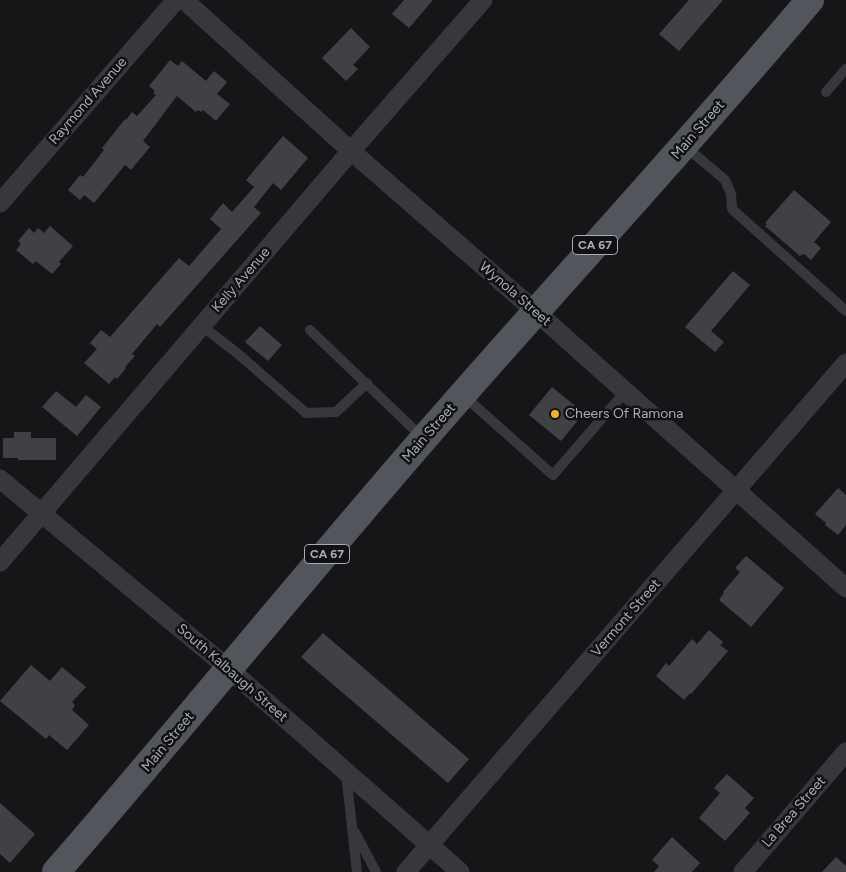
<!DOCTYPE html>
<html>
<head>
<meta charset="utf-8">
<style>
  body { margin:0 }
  canvas { display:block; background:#161618 }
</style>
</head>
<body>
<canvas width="846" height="872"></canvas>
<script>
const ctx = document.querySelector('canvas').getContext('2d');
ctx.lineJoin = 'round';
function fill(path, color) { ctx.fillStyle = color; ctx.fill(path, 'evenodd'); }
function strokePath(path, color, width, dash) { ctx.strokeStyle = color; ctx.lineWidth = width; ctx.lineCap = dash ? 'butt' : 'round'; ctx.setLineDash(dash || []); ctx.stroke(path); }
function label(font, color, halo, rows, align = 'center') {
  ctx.font = font + ' Figtree,sans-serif'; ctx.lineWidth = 5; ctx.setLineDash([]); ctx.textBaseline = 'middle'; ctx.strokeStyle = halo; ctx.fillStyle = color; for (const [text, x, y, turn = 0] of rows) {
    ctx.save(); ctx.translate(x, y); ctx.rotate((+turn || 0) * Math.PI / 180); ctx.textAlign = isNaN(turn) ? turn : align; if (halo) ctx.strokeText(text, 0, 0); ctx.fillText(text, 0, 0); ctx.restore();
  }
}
fill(new Path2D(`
  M 404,0 L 433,0 L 409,28 L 392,14 Z
  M 689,0 L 723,0 L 679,51 L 659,34 Z
  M 351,28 L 370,47 L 353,65 L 358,69 L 346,81 L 322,58 Z
  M 170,60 L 178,66 L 182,61 L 206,81 L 214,71 L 227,82 L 217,94 L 230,104 L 216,121 L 203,110 L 201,112 L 198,110 L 196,112 L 177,96 L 143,141 L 150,147 L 131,170 L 125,165 L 94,203 L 84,195 L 80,200 L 68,190 L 80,175 L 83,177 L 104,150 L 102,148 L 125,119 L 126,120 L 132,112 L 137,116 L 156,95 L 153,93 L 155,91 L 149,86 Z
  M 283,136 L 308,158 L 281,190 L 273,183 L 254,207 L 261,213 L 160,327 L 157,324 L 132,354 L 135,356 L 125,367 L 126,368 L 117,379 L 115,377 L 109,384 L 84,363 L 97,349 L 90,343 L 101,330 L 110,337 L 179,258 L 189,266 L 221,229 L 210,219 L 223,203 L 232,212 L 254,187 L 246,180 Z
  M 794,190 L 831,222 L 814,242 L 821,248 L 811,260 L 804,254 L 800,256 L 765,226 L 767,224 L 765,223 Z
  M 50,226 L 73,246 L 59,262 L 61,264 L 52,274 L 36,261 L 33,264 L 16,250 L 21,244 L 18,241 L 29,228 L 34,233 L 38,228 L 44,233 Z
  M 733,271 L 750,285 L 711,331 L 724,342 L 715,352 L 685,327 Z
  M 260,326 L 282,345 L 268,361 L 245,342 Z
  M 552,387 L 584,413 L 561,441 L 529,415 Z
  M 56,391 L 76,407 L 86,395 L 101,407 L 77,436 L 42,407 Z
  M 14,432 L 31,432 L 31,438 L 56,438 L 56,460 L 18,460 L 18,458 L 3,458 L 3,438 L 14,438 Z
  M 838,488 L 846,495 L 846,525 L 838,535 L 825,525 L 826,523 L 815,514 Z
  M 746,556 L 784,588 L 751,627 L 719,600 L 724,593 L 723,592 L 740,572 L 735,568 Z
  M 709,630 L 723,642 L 720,645 L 728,651 L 691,694 L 690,693 L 684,700 L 656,676 L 666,663 L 669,666 L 692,639 L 697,644 Z
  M 323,633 L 469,759 L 448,783 L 301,657 Z
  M 31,665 L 50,681 L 62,667 L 86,687 L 72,702 L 75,705 L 72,710 L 89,725 L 67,750 L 49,735 L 46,739 L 0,701 Z
  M 727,774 L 754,798 L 745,808 L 750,813 L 725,841 L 699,818 L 720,793 L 714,788 Z
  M 0,803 L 35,834 L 10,863 L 0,854 Z
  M 672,837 L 700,863 L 692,872 L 654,872 L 659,866 L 652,860 Z
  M 836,857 L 846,866 L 846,872 L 822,872 Z`), '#404145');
strokePath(new Path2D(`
  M 826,92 L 846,69
  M 686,147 L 725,180 L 731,194 L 732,209 L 846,311
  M 202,326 L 237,353 L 306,413 L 336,412 L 367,383
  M 310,330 L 423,438
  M 463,395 L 553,475 L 625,392
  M 346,773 L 357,872
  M 355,832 L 376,872`), '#37383d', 10);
strokePath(new Path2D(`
  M 184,0 L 351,151 L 535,311 L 846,588
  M 0,203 L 176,0
  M 0,479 L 229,669 L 460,872
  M 0,562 L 351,151 L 483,0
  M 406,872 L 846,363
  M 743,872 L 846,752`), '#37383d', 19);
strokePath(new Path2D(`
  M 56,872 C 181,728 302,579 427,435 C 554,289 685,148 810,0`), '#53555c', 28);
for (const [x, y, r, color] of [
  [555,414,5,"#f2b134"]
]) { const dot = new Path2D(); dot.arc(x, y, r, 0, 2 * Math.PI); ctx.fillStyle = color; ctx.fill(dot); strokePath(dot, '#111113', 2); }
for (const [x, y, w] of [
  [595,245,45],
  [327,554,45]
]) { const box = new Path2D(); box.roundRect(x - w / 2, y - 9.5, w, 19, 4); ctx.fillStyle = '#111113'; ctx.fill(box); strokePath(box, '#a8adb8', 1); }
label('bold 12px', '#a8adb8', null, [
  ["CA 67",595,245],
  ["CA 67",327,554]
]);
label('14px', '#a8adb8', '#111113', [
  ["Raymond Avenue",88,101,-49],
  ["Main Street",698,130,-49],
  ["Kelly Avenue",241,280,-49],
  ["Wynola Street",515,294,41],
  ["Main Street",429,433,-49],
  ["Vermont Street",626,618,-49],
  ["South Kalbaugh Street",232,673,41],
  ["Main Street",168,742,-50],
  ["La Brea Street",794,812,-49]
]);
label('14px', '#a8adb8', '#111113', [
  ["Cheers Of Ramona",565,414]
], 'left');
</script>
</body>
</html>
